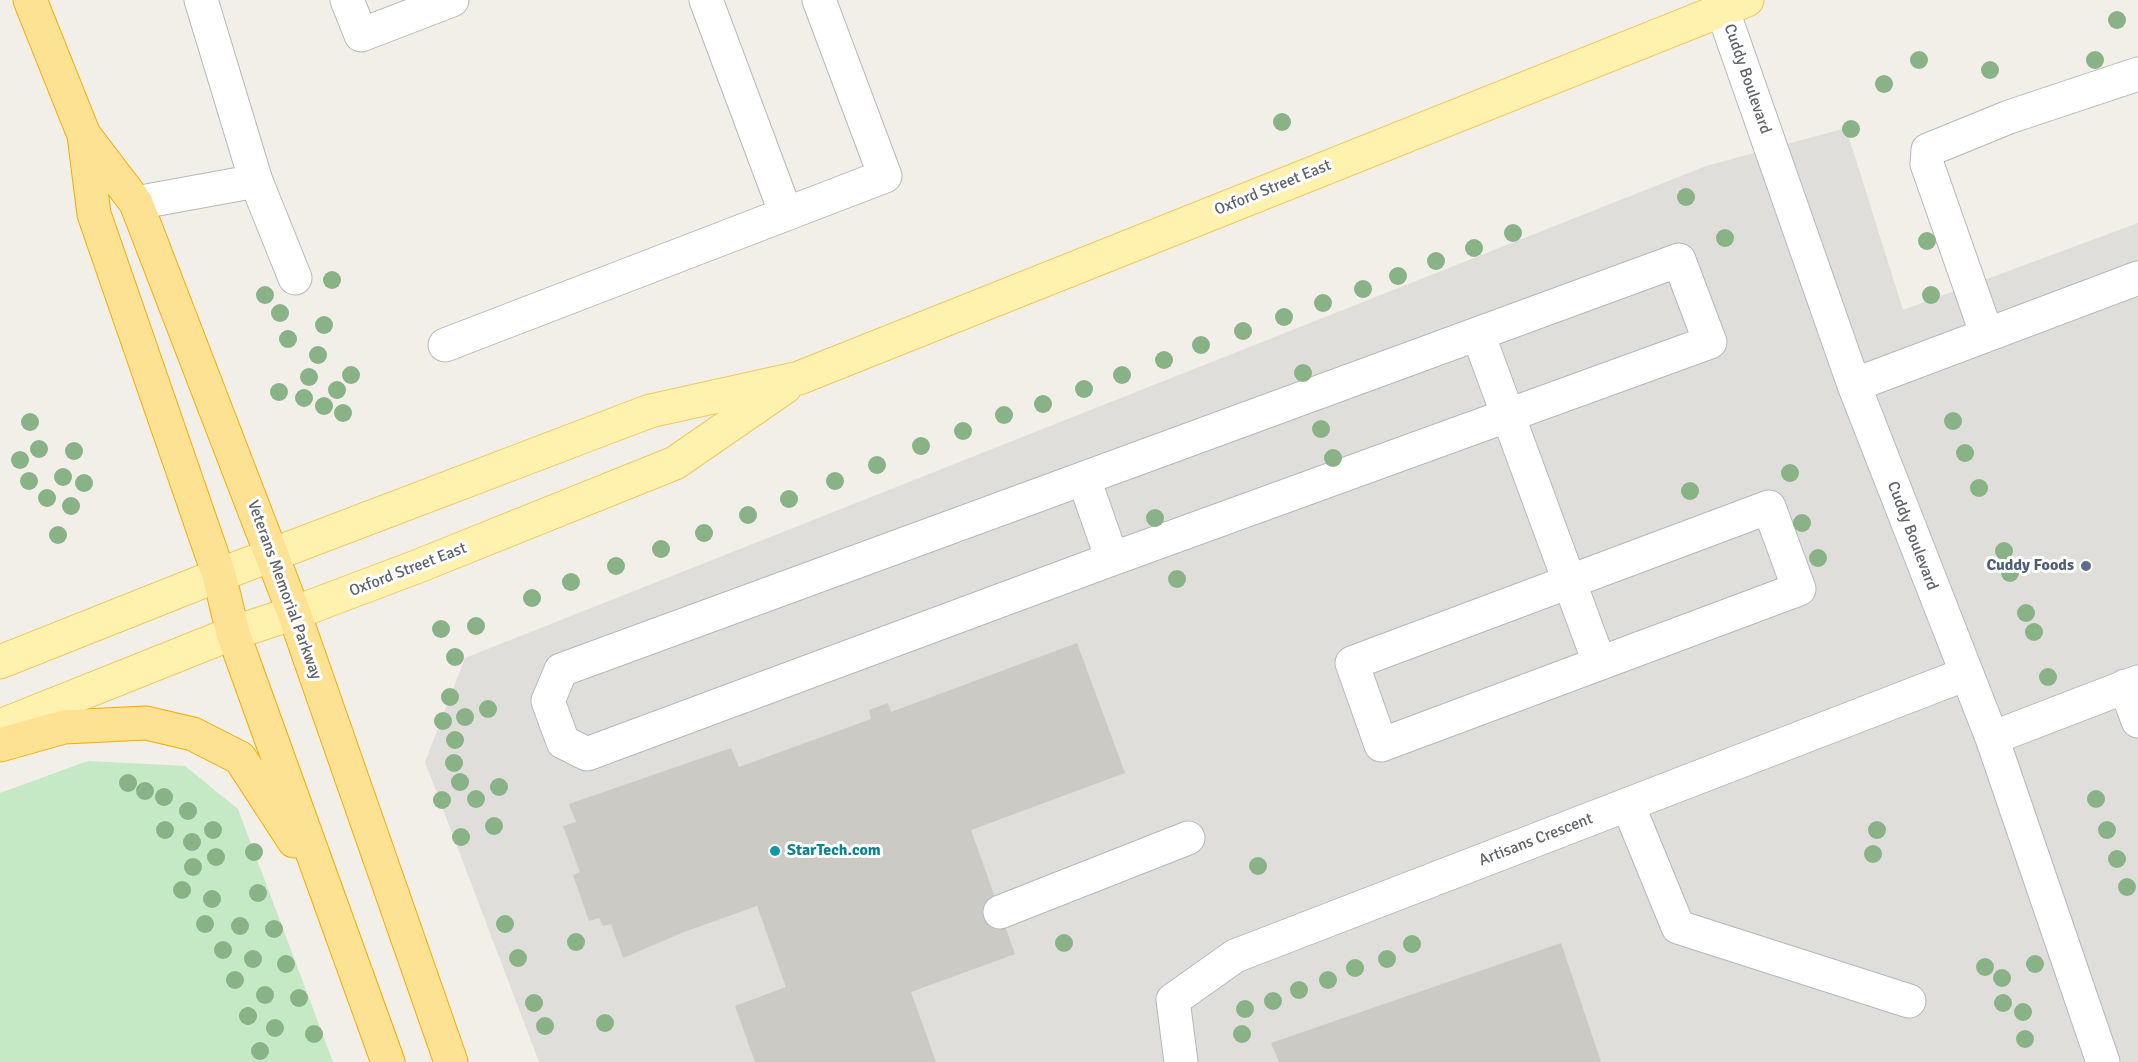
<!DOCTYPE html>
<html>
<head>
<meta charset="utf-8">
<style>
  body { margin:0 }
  canvas { display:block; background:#f1efe8 }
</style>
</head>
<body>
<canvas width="2138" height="1062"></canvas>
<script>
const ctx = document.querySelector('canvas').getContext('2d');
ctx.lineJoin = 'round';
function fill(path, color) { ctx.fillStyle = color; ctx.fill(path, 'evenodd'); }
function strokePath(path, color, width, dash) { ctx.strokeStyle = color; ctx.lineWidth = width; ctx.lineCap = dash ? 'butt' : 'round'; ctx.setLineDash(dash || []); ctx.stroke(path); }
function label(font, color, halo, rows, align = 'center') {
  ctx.font = font + ' Signika,sans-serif'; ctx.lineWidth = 6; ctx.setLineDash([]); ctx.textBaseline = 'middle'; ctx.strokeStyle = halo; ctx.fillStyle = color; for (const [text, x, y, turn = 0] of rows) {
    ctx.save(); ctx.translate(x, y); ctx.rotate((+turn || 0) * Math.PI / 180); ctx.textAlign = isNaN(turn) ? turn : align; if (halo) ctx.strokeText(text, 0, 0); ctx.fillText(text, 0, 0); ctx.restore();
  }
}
fill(new Path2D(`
  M 1846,128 L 1903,310 L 2138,223 L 2138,1062 L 539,1062 L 425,762 L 465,658 L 1706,166 Z`), '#e0deda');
fill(new Path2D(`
  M 88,761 L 185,766 L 238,809 L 333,1062 L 0,1062 L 0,793 Z`), '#c5e8c5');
fill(new Path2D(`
  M 1077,643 L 1125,773 L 971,830 L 1015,954 L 911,992 L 936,1062 L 755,1062 L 735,1006 L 786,987 L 757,906 L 684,932 L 623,958 L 611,924 L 603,926 L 599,918 L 589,921 L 573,875 L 580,872 L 563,826 L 576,822 L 569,804 L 731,748 L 739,767 L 871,719 L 869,710 L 888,703 L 891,712 Z
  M 1561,943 L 1601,1062 L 1279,1062 L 1271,1043 Z`), '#cccac5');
const minor = new Path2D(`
  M 201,0 L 256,181 L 295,278
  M 347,0 L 361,35 L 452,0
  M 1719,0 L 1854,385 L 1992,738 L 2103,1062
  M 136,203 L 256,181
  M 786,214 L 885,176 L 819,0
  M 1679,260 L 1710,342 L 1112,559 L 587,754 L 563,742 L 548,701 L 561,670 Z
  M 1478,334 L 1599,662
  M 1987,335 L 1927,164 L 1928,150 L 2009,117 L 2138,74
  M 445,345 L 786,214 L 706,0
  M 1854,385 L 2138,278
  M 1084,479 L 1112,559
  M 1769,507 L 1799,589 L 1381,745 L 1352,663 Z
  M 2125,686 L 2138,721
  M 1992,738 L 2138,682
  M 1628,805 L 1678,927 L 1909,1001
  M 1000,912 L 1188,838
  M 1181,1062 L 1173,1000 L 1235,956 L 1966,674`);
const major = new Path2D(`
  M 0,662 L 219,575 L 650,411 L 799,378 L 1747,0
  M 0,726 L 233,633 L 294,613 L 416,567 L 675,463 L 785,387`);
const highway = new Path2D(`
  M 30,0 L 84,135 L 94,214 L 219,575 L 233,633 L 388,1062
  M 85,136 L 136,203 L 294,613 L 451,1062
  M 0,745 L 64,727 L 146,723 L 193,734 L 240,758 L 294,841`);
strokePath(minor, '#b5b8bc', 35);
strokePath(major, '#f2c960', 35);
strokePath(highway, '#f9ab00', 35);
strokePath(minor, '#fff', 33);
strokePath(major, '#fff2af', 33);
strokePath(highway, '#fde293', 33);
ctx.fillStyle = '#89b387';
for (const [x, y] of [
  [2117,20],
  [1919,60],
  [2095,60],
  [1990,70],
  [1884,84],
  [1282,122],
  [1851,129],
  [1686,197],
  [1513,233],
  [1725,238],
  [1927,241],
  [1474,248],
  [1436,261],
  [1398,276],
  [332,280],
  [1363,289],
  [265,295],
  [1931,295],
  [1323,303],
  [280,313],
  [1284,317],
  [324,325],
  [1243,331],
  [288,339],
  [1201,345],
  [318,355],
  [1164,360],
  [1303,373],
  [351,375],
  [1122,375],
  [309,377],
  [1084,389],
  [337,390],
  [279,392],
  [304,398],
  [1043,404],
  [324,406],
  [343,413],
  [1004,415],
  [1953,421],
  [30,422],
  [1321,429],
  [963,431],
  [921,446],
  [39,449],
  [74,451],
  [1965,453],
  [1333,458],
  [20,460],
  [877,465],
  [1790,473],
  [63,477],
  [29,481],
  [835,481],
  [84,483],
  [1979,488],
  [1690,491],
  [47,498],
  [789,499],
  [71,506],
  [748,515],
  [1155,518],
  [1802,523],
  [704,533],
  [58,535],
  [661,549],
  [2004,551],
  [1818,558],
  [616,566],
  [2010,573],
  [1177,579],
  [571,582],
  [532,598],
  [2026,613],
  [476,626],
  [441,629],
  [2034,632],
  [455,657],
  [2048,677],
  [450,697],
  [488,709],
  [465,717],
  [443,721],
  [455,740],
  [454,763],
  [460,782],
  [128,783],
  [499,787],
  [145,791],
  [164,797],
  [476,799],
  [2096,799],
  [442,800],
  [188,811],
  [494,826],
  [165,830],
  [213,830],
  [1877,830],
  [2107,830],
  [461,837],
  [192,842],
  [254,852],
  [1873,854],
  [216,857],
  [2117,859],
  [1258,866],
  [193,867],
  [2127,887],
  [182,890],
  [258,893],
  [212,899],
  [205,924],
  [505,924],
  [240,926],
  [274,929],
  [576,942],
  [1064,943],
  [1412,944],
  [223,950],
  [518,958],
  [253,959],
  [1387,959],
  [286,964],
  [2035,964],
  [1985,967],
  [1355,968],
  [2002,978],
  [235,980],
  [1328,980],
  [1299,990],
  [265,995],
  [299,998],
  [1273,1001],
  [534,1003],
  [2003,1003],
  [1245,1009],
  [2023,1012],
  [248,1016],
  [605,1023],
  [545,1026],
  [275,1028],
  [314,1034],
  [1242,1034],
  [2025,1039],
  [260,1051]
]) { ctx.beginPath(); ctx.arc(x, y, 9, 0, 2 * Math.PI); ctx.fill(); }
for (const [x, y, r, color] of [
  [2086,566,6,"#5c6f8a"],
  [775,851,6,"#0f9aa8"]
]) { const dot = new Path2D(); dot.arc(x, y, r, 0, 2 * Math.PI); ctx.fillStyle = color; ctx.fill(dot); strokePath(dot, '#fff', 2); }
label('16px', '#5f6368', '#fff', [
  ["Cuddy Boulevard",1747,79,71],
  ["Oxford Street East",1273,188,-22],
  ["Cuddy Boulevard",1912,536,69],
  ["Oxford Street East",408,570,-21],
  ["Veterans Memorial Parkway",284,590,70],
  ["Artisans Crescent",1536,840,-21]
]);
label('bold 16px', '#4e5e75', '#fff', [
  ["Cuddy Foods",2074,566]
], 'right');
label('bold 16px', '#0d838f', '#fff', [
  ["StarTech.com",787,851]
], 'left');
</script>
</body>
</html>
